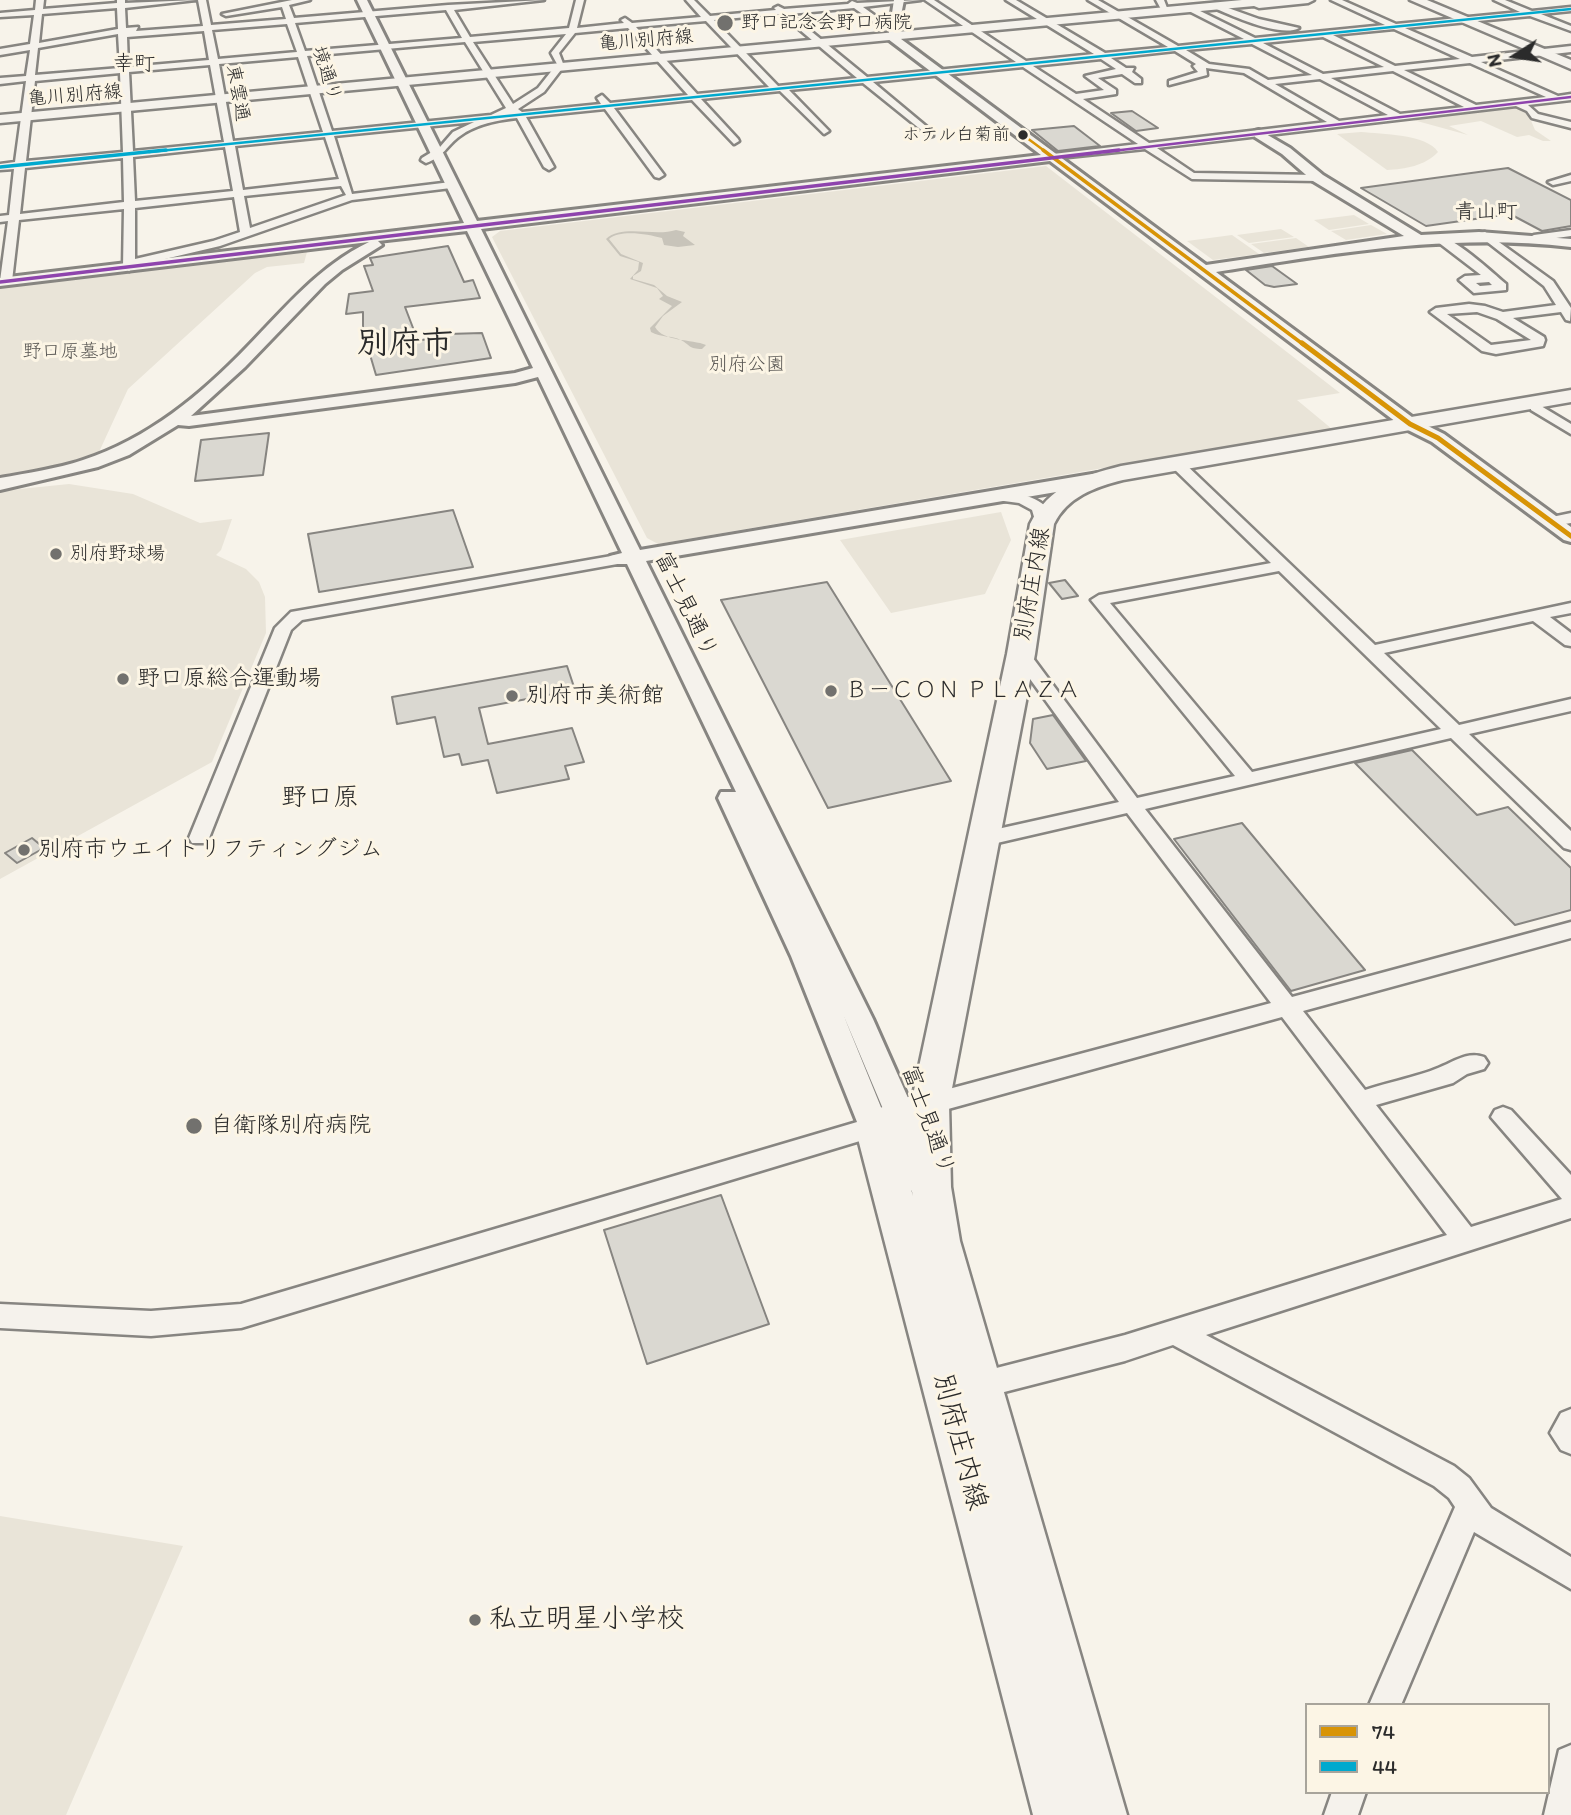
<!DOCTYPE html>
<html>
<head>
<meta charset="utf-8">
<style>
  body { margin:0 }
  #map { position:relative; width:1571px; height:1815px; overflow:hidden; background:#f7f3ea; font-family:Itim,sans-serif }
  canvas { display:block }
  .legend { position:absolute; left:1305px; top:1703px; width:245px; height:91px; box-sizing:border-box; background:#fcf5e5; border:2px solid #a8a49b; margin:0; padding:9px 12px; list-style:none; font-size:21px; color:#2b2b2b }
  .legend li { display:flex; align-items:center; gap:14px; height:35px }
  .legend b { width:35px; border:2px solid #a8a49b }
  .north { position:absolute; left:1480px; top:21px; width:70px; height:70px; -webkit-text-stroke:5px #fcf5e5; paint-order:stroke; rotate:258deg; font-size:19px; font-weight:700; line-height:28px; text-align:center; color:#2b2b2b }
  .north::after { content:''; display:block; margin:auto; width:24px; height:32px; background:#2b2b2b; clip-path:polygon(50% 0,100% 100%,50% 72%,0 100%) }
</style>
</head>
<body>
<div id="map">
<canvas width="1571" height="1815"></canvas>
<ul class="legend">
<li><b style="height:9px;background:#d89406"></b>74</li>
<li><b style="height:9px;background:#00a9ce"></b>44</li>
</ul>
<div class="north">N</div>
</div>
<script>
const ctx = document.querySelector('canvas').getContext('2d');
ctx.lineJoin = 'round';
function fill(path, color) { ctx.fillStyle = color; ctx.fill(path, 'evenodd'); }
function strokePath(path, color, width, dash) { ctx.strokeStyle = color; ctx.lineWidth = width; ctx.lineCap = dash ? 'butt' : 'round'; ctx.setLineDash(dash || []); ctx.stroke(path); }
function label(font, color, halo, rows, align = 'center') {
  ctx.font = font + ' Itim,"Klee One",sans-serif'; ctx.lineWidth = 6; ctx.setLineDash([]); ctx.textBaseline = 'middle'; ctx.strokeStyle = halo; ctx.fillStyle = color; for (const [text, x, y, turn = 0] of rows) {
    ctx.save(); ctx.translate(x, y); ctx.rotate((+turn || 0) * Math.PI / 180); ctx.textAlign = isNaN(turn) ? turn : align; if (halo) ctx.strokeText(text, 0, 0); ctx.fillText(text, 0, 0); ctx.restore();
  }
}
fill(new Path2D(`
  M 1518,105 L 1526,109 L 1535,130 L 1551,141 L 1543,141 L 1529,135 L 1517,137 L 1481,121 L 1449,126 L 1468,135 L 1406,118 Z
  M 1361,132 C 1381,134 1427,134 1438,152 C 1425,166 1405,169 1387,170 L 1337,134 Z
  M 1046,166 L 1340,393 L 1297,400 L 1332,429 L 658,544 L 647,538 L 492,237 L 500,231 Z
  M 1354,215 L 1369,224 L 1329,230 L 1314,220 Z
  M 1371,225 L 1387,234 L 1346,240 L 1331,231 Z
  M 1281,229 L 1294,237 L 1249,243 L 1237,235 Z
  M 1232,235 L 1259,254 L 1213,260 L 1187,241 Z
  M 1296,238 L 1309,247 L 1264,253 L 1251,244 Z
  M 307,252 L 304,263 L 267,267 L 255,273 L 128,389 L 99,452 L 67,464 L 0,477 L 0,287 Z
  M 69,484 L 133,494 L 200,523 L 232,519 L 221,550 L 216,555 L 246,569 L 259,582 L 265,597 L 266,633 L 212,762 L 0,879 L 0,491 Z
  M 1001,512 L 1011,540 L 985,594 L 891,613 L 840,540 Z
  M 0,1516 L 183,1546 L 66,1815 L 0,1815 Z`), '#e9e4d8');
fill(new Path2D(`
  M 676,230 L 685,232 L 683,236 L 695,245 L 678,247 L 664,245 L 662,238 C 648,234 620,229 609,239 L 621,254 L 643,263 L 641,271 L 633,276 L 633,279 L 654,285 L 667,296 L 682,302 L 663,316 L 655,327 C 663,342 692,339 706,345 L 702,349 C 689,349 690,345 681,340 C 671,335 661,338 651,332 L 650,328 L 672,306 L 659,299 L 663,296 L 657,288 L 630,279 L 638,270 L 639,262 L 620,256 L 606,239 C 622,224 655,237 676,230 Z`), '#c8c4ba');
const building = new Path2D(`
  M 1132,111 L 1158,128 L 1136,131 L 1111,113 Z
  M 1074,126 L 1100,146 L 1058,151 L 1032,130 Z
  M 1508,168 L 1571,200 L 1571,226 L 1542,231 L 1510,214 L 1426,226 L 1361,188 Z
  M 448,246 L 464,282 L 473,280 L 480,298 L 405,307 L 418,341 L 448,334 L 482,333 L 491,358 L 376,375 L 363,331 L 363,312 L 346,314 L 349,294 L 373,291 L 364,266 L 373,265 L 370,258 Z
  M 1272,266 L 1297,284 L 1274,287 L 1265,285 L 1246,270 Z
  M 269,433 L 263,475 L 195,481 L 201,440 Z
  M 453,510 L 473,567 L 319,592 L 308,534 Z
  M 1065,580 L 1078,596 L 1062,599 L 1049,583 Z
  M 827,582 L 951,781 L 828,808 L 721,600 Z
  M 567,666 L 575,690 L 479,708 L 488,744 L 572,728 L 584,762 L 565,766 L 569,779 L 497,793 L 488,760 L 462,765 L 459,754 L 444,757 L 435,717 L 397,724 L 392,697 Z
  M 1053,715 L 1086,761 L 1047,769 L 1030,743 L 1033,719 Z
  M 1412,750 L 1477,815 L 1508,807 L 1571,868 L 1571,910 L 1515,925 L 1355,763 Z
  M 1242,823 L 1316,912 L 1365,970 L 1291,991 L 1174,839 Z
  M 32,838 L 44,848 L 17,863 L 5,853 Z
  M 721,1195 L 769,1324 L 647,1364 L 604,1230 Z`);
fill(building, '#dad8d1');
strokePath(building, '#878581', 2);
const minor = new Path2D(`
  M 36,0 L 44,0 L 43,9 L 117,3 L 117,0 L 125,0 L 125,3 L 196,0 L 125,8 L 126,28 L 138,27 L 136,31 L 203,26 L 198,0 L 206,0 L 211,25 L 286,19 L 282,7 L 226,16 L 222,14 L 292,0 L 310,0 L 289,5 L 294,18 L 448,5 L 544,0 L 454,10 L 470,37 L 569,28 L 576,0 L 584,0 L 577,28 L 624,23 L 621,20 L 625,18 L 632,23 L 701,17 L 686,0 L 694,0 L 710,16 L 776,10 L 774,8 L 778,6 L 784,9 L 848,4 L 852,1 L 857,3 L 921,0 L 863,7 L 884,22 L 897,23 L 894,27 L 879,26 L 854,8 L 790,14 L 867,77 L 1016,62 L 925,0 L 934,0 L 1026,61 L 1094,54 L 1006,0 L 1016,0 L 1105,53 L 1168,47 L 1088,0 L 1098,0 L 1178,46 L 1244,39 L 1187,10 L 1190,6 L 1255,38 L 1385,25 L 1331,0 L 1342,0 L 1396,24 L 1520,12 L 1494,0 L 1505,0 L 1532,11 L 1571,7 L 1571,11 L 1541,14 L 1571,26 L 1571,31 L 1530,16 L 1405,28 L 1472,57 L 1571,46 L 1571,52 L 1481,62 L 1558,96 L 1571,94 L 1571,100 L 1528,105 L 1538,114 L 1571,122 L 1571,128 L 1532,118 L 1527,111 L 1516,106 L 1157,148 L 1194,173 L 1318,175 L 1323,178 L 1318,181 L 1192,179 L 1145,149 L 1049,159 L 1049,155 L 1053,154 L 1138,144 L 1023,67 L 873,82 L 933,132 L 933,136 L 930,137 L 863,83 L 789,90 L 827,129 L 829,131 L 824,134 L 780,91 L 701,99 L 738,139 L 739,141 L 734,144 L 692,100 L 614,108 L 664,175 L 659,178 L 655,177 L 605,109 L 526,117 L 554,167 L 549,170 L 544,167 L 517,118 C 498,120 476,124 460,136 C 446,146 445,156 426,163 L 421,160 L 422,158 L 440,147 L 453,132 L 474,122 L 334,136 L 352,194 L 451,182 L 456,185 L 451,188 L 352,200 L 220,246 L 135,266 L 129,271 L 123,267 L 124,209 L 19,220 L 12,281 L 6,285 L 0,281 L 8,221 L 0,222 L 0,216 L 9,215 L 14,169 L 0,170 L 0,164 L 15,162 L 26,81 L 0,84 L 0,78 L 26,76 L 30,50 L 0,55 L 0,49 L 30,44 L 34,15 L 0,17 L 0,13 L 35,10 ZM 117,8 L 118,29 L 39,43 L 42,14 ZM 446,10 L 462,38 L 305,51 L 295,23 ZM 781,14 L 857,78 L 778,86 L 714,20 ZM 706,21 L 769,87 L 697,94 L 636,27 ZM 287,24 L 297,52 L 218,59 L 212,30 ZM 628,28 L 688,95 L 610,103 L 602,95 L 597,98 L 601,104 L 522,112 L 518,109 L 544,92 L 564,66 L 559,53 L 575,33 ZM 1394,29 L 1460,59 L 1395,66 L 1333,35 ZM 204,31 L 209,60 L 128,67 L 127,37 ZM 118,34 L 120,68 L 35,75 L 38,48 ZM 566,34 L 551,53 L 557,64 L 538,88 L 513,104 L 473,42 ZM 1323,37 L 1384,67 L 1323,74 L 1263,43 ZM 465,42 L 506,108 L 491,115 L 332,131 L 307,56 ZM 1252,44 L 1312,75 L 1268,80 L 1249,69 L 1209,64 L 1186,50 ZM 1175,51 L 1196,64 L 1193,66 L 1198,72 L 1169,81 L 1169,85 L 1207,75 L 1206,68 L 1244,73 L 1327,122 L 1149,143 L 1083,99 L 1116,94 L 1116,90 L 1098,78 L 1122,74 L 1135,83 L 1141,83 L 1141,79 L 1132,72 L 1134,68 L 1126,68 L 1111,58 ZM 298,57 L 323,132 L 233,141 L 219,64 ZM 1101,59 L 1116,69 L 1085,76 L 1104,90 L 1076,94 L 1033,66 ZM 1470,63 L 1546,97 L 1476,105 L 1404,70 ZM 210,65 L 224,142 L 133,151 L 129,72 ZM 1393,71 L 1464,107 L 1400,114 L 1331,78 ZM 120,73 L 123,152 L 26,161 L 35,81 ZM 1320,79 L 1388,115 L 1339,121 L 1275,84 ZM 325,137 L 339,179 L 243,190 L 235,146 ZM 225,147 L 233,191 L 135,201 L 133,157 ZM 123,158 L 124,202 L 20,214 L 25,168 ZM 341,186 L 346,195 L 250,228 L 244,196 ZM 234,197 L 240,232 L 213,241 L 135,259 L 135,208 Z
  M 1156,0 L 1164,0 L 1169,13 L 1163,13 Z
  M 1217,4 L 1259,19 L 1299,28 C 1281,38 1233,16 1214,8 Z
  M 1571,175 L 1571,181 L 1553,185 L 1548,182 Z
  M 1571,230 L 1571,236 L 1534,241 L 1528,238 L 1534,235 Z
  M 1485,232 L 1553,281 L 1571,308 L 1570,321 L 1566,320 L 1561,312 L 1513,318 L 1544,337 L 1545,340 L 1543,346 L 1496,354 L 1482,351 L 1430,312 L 1436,308 L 1469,304 L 1485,306 L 1503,312 L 1556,305 L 1544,286 L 1481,237 L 1481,233 ZM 1477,312 L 1497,319 L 1531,340 L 1491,345 L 1447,314 Z
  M 1434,235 C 1450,233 1493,273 1506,284 L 1506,290 L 1474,293 L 1459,280 L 1465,276 L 1481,275 L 1434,239 ZM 1489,282 L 1492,285 L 1480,286 L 1476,283 Z
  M 1536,403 L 1571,424 L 1571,434 L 1531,410 L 1531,404 Z
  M 1176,459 L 1181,460 L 1375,645 L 1571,603 L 1571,613 L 1550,617 L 1571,633 L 1571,646 L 1565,645 L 1533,621 L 1384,653 L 1459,725 L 1571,699 L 1571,711 L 1469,734 L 1571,831 L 1571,850 L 1564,848 L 1451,738 L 1145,809 L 1292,997 L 1571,922 L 1571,938 L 1303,1011 L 1365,1090 C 1388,1082 1417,1077 1438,1068 C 1454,1062 1467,1051 1484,1057 L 1488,1063 L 1484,1069 L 1467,1074 L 1453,1083 L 1376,1105 L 1471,1227 L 1562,1199 L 1491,1117 L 1495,1110 L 1503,1107 L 1511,1110 L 1571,1175 L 1571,1218 L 1206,1335 L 1454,1466 L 1469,1478 L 1491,1508 L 1571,1557 L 1571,1589 L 1474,1532 L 1401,1705 L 1369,1705 L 1455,1507 L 1449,1498 L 1434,1486 L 1173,1345 L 1125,1361 L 973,1400 L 963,1396 L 959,1387 L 963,1378 L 973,1374 L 1125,1335 L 1447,1235 L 1282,1017 L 930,1114 L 922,1111 L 918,1104 L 922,1097 L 930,1094 L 1271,1003 L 1127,813 L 984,846 L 977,844 L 974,839 L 977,834 L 984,832 L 1119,802 L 1012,654 L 1021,649 L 1027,650 L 1137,798 L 1235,776 L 1091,600 L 1099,595 L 1271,563 L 1171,466 L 1169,463 L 1171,460 ZM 1279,571 L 1441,729 L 1252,772 L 1110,603 Z
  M 994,491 C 1015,493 1036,494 1050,511 L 1050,524 L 1042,529 L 1037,527 L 1032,510 L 1019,503 L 989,499 L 986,496 Z
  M 1571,513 L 1571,523 L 1552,526 L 1544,521 L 1547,518 Z
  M 617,555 L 625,560 L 623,563 L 302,620 L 291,630 L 209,838 L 206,843 L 192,843 L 189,838 L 275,628 L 291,612 Z
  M 874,1117 L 883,1120 L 886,1127 L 883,1134 L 241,1328 L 151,1336 L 0,1328 L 0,1304 L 151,1311 L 241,1304 Z
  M 1571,1409 L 1571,1454 L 1561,1450 L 1550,1433 L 1561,1413 Z
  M 1571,1745 L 1571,1815 L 1544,1815 L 1559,1750 Z
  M 1332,1792 L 1366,1792 L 1358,1815 L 1324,1815 Z`);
const tertiary = new Path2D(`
  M 357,0 L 367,0 L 477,221 L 1041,155 L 888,39 L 894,0 L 904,0 L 897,36 L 1206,265 L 1404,236 L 1313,181 L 1282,154 L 1255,137 L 1255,131 L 1259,130 L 1290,148 L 1323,175 L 1421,235 L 1479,232 L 1571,239 L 1571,247 C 1449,233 1337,253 1216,272 L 1416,420 L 1444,434 L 1571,527 L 1571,542 L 1564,540 L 1432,442 L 1404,428 L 1050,161 L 481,229 L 640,550 L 1098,473 L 1107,479 L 1098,485 L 646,561 L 873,1019 L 916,1116 L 937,1181 L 932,1190 L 921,1194 L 910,1190 L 886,1116 L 843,1014 L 889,1127 L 885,1136 L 874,1139 L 863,1136 L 859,1127 L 791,956 L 718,798 L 721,792 L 736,792 L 627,564 L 610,564 L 607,560 L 610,556 L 622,553 L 538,377 L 515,383 L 189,426 L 178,425 L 129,455 L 98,467 L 0,490 L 0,478 C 28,473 56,469 83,460 C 148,439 202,394 248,346 C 286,307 319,266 369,242 L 0,286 L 0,278 L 464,223 ZM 467,231 L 533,368 L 515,373 L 191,416 L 245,367 L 325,284 L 342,270 L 382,245 L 378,241 Z`);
const secondary = new Path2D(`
  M 1242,0 L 1314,0 L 1308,3 L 1259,8 L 1254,6 L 0,123 L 0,115 Z`);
const primary = new Path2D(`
  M 1410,0 L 1427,0 L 1571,60 L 1571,69 Z
  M 1571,390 L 1571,402 L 1123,480 C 1095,487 1067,497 1054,524 L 1035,654 L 949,1104 L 951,1187 L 960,1241 L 1127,1815 L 1033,1815 L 855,1127 L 860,1116 L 913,1095 L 1007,654 L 1030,524 C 1049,486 1082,476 1121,466 ZM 911,1128 L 911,1187 L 913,1196 L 895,1135 Z`);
strokePath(minor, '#878581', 5);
strokePath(tertiary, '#878581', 6);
strokePath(secondary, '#878581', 5);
strokePath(primary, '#878581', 5);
fill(minor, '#f5f2ec');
fill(tertiary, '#f5f2ec');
fill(secondary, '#f5f2ec');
fill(primary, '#f5f2ec');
strokePath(new Path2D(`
  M 1023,135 L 1046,152`), '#d89406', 2.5);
strokePath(new Path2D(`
  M 1043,150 L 1304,345`), '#d89406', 3.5);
strokePath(new Path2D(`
  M 1302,343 L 1410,424 L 1438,438 L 1571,536`), '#d89406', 5);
strokePath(new Path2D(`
  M 149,152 L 1571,9`), '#00a9ce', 2.5);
strokePath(new Path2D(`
  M 0,167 L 166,150`), '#00a9ce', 3.5);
strokePath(new Path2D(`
  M 1104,152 L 1571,97`), '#8e44ad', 2.5);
strokePath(new Path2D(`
  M 0,282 L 1119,150`), '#8e44ad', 3.5);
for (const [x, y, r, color] of [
  [725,23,9,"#72716e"],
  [1023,135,6,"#2b2b2b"],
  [56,554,7,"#72716e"],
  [123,679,7,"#72716e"],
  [831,691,7,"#72716e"],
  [512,696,7,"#72716e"],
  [24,850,7,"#72716e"],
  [194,1126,9,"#72716e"],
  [475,1620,7,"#72716e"]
]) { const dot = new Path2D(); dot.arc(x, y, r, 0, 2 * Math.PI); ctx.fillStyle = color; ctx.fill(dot); strokePath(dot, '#fcf5e5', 2.5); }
label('18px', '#2b2b2b', '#fcf5e5', [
  ["ホテル白菊前",1010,135]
], 'right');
label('19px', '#2b2b2b', '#fcf5e5', [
  ["野口記念会野口病院",741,23],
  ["別府野球場",70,554]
], 'left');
label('19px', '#2b2b2b', '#fcf5e5', [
  ["亀川別府線",646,41,-5],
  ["境通り",326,74,72],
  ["東雲通",237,93,80],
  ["亀川別府線",75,96,-5]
]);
label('19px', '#585653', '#fcf5e5', [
  ["野口原墓地",70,352],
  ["別府公園",747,365]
]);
label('21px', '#2b2b2b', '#fcf5e5', [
  ["幸町",134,65],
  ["青山町",1486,213]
]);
label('23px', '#2b2b2b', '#fcf5e5', [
  ["別府庄内線",1033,584,-80],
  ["富士見通り",685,605,64],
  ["富士見通り",927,1120,70]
]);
label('23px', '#2b2b2b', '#fcf5e5', [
  ["野口原総合運動場",137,679],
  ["Ｂ－ＣＯＮ ＰＬＡＺＡ",845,691],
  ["別府市美術館",526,696],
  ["別府市ウエイトリフティングジム",38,850],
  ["自衛隊別府病院",210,1126]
], 'left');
label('26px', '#2b2b2b', '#fcf5e5', [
  ["野口原",320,798]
]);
label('28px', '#2b2b2b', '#fcf5e5', [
  ["別府庄内線",959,1442,75]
]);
label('28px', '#2b2b2b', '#fcf5e5', [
  ["私立明星小学校",489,1620]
], 'left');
label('bold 32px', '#2b2b2b', '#fcf5e5', [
  ["別府市",405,345]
]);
</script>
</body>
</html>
